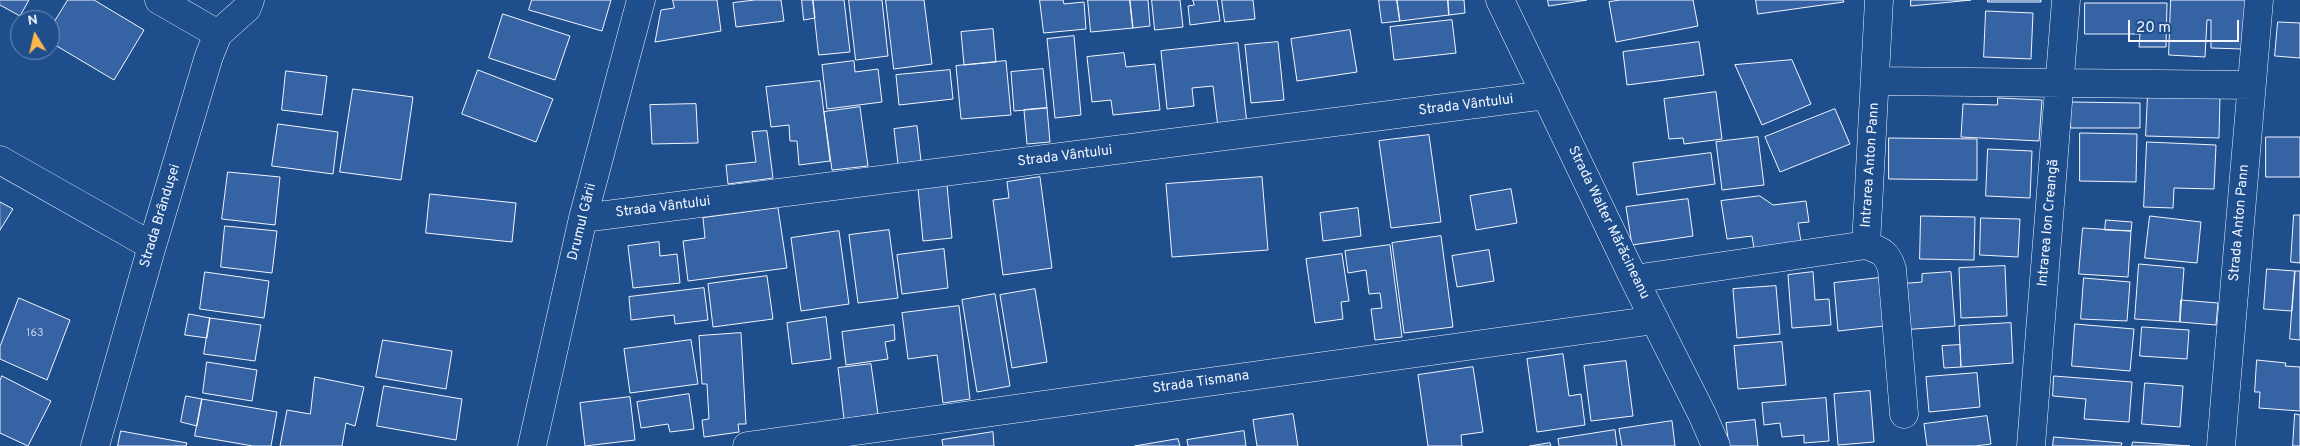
<!DOCTYPE html>
<html>
<head>
<meta charset="utf-8">
<style>
  body { margin:0 }
  #map { position:relative; width:2300px; height:446px; overflow:hidden; background:#1f4e8c; font-family:Overpass,sans-serif }
  canvas { display:block }
  .north { position:absolute; left:10px; top:10px; width:50px; height:50px; box-sizing:border-box; background:#1f4e8c; border:1px solid #7391ba; border-radius:50%; rotate:351deg; font-size:14px; font-weight:700; line-height:20px; text-align:center; color:#f2f6ff }
  .north::after { content:''; display:block; margin:auto; width:18px; height:22px; background:#ffb74d; clip-path:polygon(50% 0,100% 100%,50% 72%,0 100%) }
  .scale { position:absolute; left:2128px; top:20px; width:111px; height:22px; box-sizing:border-box; border:2px solid #f2f6ff; border-top:0; padding-left:6px; font-size:15px; line-height:18px; white-space:nowrap; color:#f2f6ff; -webkit-text-stroke:4px #1f4e8c; paint-order:stroke }
</style>
</head>
<body>
<div id="map">
<canvas width="2300" height="446"></canvas>
<div class="north">N</div>
<div class="scale">20 m</div>
</div>
<script>
const ctx = document.querySelector('canvas').getContext('2d');
ctx.lineJoin = 'round';
function fill(path, color) { ctx.fillStyle = color; ctx.fill(path, 'evenodd'); }
function strokePath(path, color, width, dash) { ctx.strokeStyle = color; ctx.lineWidth = width; ctx.lineCap = dash ? 'butt' : 'round'; ctx.setLineDash(dash || []); ctx.stroke(path); }
function label(font, color, halo, rows, align = 'center') {
  ctx.font = font + ' Overpass,sans-serif'; ctx.lineWidth = 4; ctx.setLineDash([]); ctx.textBaseline = 'middle'; ctx.strokeStyle = halo; ctx.fillStyle = color; for (const [text, x, y, turn = 0] of rows) {
    ctx.save(); ctx.translate(x, y); ctx.rotate((+turn || 0) * Math.PI / 180); ctx.textAlign = isNaN(turn) ? turn : align; if (halo) ctx.strokeText(text, 0, 0); ctx.fillText(text, 0, 0); ctx.restore();
  }
}
const building = new Path2D(`
  M 0,0 L 29,0 L 20,16 L 0,5 Z
  M 68,0 L 94,0 L 144,30 L 114,80 L 50,42 L 50,29 Z
  M 532,0 L 611,0 L 602,31 L 529,10 Z
  M 673,0 L 717,0 L 721,31 L 655,42 L 661,10 L 674,8 Z
  M 755,0 L 781,0 L 784,21 L 736,27 L 733,3 Z
  M 802,0 L 813,0 L 815,18 L 804,20 Z
  M 813,0 L 844,0 L 850,52 L 819,55 Z
  M 849,0 L 882,0 L 888,56 L 856,60 Z
  M 886,0 L 924,0 L 932,64 L 894,69 Z
  M 1040,0 L 1063,0 L 1064,4 L 1084,2 L 1086,29 L 1044,33 Z
  M 1088,0 L 1130,0 L 1133,28 L 1091,32 Z
  M 1130,0 L 1148,0 L 1150,26 L 1133,28 Z
  M 1152,0 L 1180,0 L 1183,27 L 1155,30 Z
  M 1193,0 L 1217,0 L 1220,21 L 1190,25 L 1188,6 L 1194,5 Z
  M 1222,0 L 1253,0 L 1255,19 L 1225,22 Z
  M 1379,0 L 1397,0 L 1400,21 L 1382,23 Z
  M 1397,0 L 1448,0 L 1449,15 L 1400,21 Z
  M 1448,0 L 1464,0 L 1465,13 L 1449,15 Z
  M 1548,0 L 1587,0 L 1549,6 Z
  M 1621,0 L 1693,0 L 1698,26 L 1616,42 L 1609,2 Z
  M 1756,0 L 1843,0 L 1844,2 L 1758,14 Z
  M 1911,0 L 1971,0 L 1911,6 Z
  M 1988,0 L 2041,0 L 2041,2 L 1988,2 Z
  M 2171,0 L 2246,0 L 2243,49 L 2211,48 L 2211,20 L 2207,20 L 2205,57 L 2169,55 Z
  M 2085,3 L 2167,3 L 2166,47 L 2139,47 L 2140,34 L 2085,34 Z
  M 1986,11 L 2033,13 L 2031,59 L 1984,57 Z
  M 503,14 L 570,36 L 555,80 L 489,58 Z
  M 1452,20 L 1456,53 L 1394,60 L 1390,27 Z
  M 2278,22 L 2300,23 L 2300,58 L 2275,56 Z
  M 993,29 L 996,62 L 964,65 L 961,32 Z
  M 1350,30 L 1357,72 L 1297,81 L 1291,39 Z
  M 1074,36 L 1081,115 L 1055,118 L 1047,39 Z
  M 1278,42 L 1284,100 L 1251,103 L 1245,45 Z
  M 1699,42 L 1704,75 L 1627,85 L 1623,52 Z
  M 1238,43 L 1247,124 L 1218,127 L 1213,86 L 1192,88 L 1194,106 L 1167,109 L 1161,51 Z
  M 1124,53 L 1126,67 L 1155,64 L 1160,110 L 1113,115 L 1111,100 L 1092,102 L 1087,57 Z
  M 1792,60 L 1811,104 L 1762,125 L 1735,65 Z
  M 854,61 L 855,72 L 878,69 L 882,102 L 827,109 L 822,65 Z
  M 1006,61 L 1011,115 L 961,119 L 956,66 Z
  M 1043,69 L 1047,108 L 1014,111 L 1011,72 Z
  M 478,70 L 553,99 L 536,142 L 462,114 Z
  M 950,70 L 953,99 L 899,105 L 896,75 Z
  M 286,71 L 327,76 L 322,115 L 282,110 Z
  M 820,81 L 830,161 L 799,165 L 797,141 L 790,141 L 789,125 L 771,127 L 766,87 Z
  M 353,89 L 413,97 L 401,180 L 340,172 Z
  M 1716,92 L 1722,139 L 1684,144 L 1683,138 L 1669,139 L 1664,99 Z
  M 2148,94 L 2220,96 L 2219,138 L 2146,136 Z
  M 1998,98 L 2042,100 L 2039,141 L 1961,137 L 1963,104 L 1997,105 Z
  M 2071,102 L 2140,103 L 2140,128 L 2071,128 Z
  M 696,104 L 698,143 L 652,144 L 650,105 Z
  M 860,107 L 868,166 L 832,170 L 824,112 Z
  M 1047,108 L 1050,142 L 1027,144 L 1024,110 Z
  M 1835,109 L 1850,144 L 1780,172 L 1765,137 Z
  M 278,124 L 338,132 L 333,174 L 272,166 Z
  M 917,126 L 921,161 L 898,164 L 894,129 Z
  M 767,131 L 773,178 L 728,184 L 726,165 L 756,162 L 752,132 Z
  M 2080,133 L 2137,134 L 2136,182 L 2080,181 Z
  M 1429,135 L 1441,222 L 1391,228 L 1379,141 Z
  M 1758,137 L 1764,185 L 1722,190 L 1716,142 Z
  M 2266,137 L 2300,137 L 2300,177 L 2266,177 Z
  M 1889,138 L 1977,139 L 1977,180 L 1889,179 Z
  M 2147,142 L 2216,145 L 2214,189 L 2174,188 L 2173,208 L 2144,207 Z
  M 1988,149 L 2032,151 L 2030,198 L 1986,196 Z
  M 1711,153 L 1715,184 L 1637,195 L 1633,163 Z
  M 228,172 L 280,177 L 275,225 L 222,219 Z
  M 1040,177 L 1052,268 L 1003,275 L 993,200 L 1009,198 L 1007,182 Z
  M 1262,177 L 1268,250 L 1172,257 L 1166,184 Z
  M 947,185 L 952,238 L 923,241 L 918,188 Z
  M 1511,189 L 1517,223 L 1476,230 L 1470,196 Z
  M 430,194 L 516,203 L 512,242 L 426,233 Z
  M 1760,196 L 1773,205 L 1806,201 L 1809,222 L 1798,223 L 1801,242 L 1754,249 L 1752,236 L 1727,239 L 1721,201 Z
  M 1688,199 L 1693,236 L 1632,245 L 1626,207 Z
  M 0,202 L 13,209 L 0,230 Z
  M 778,208 L 787,268 L 688,281 L 683,241 L 705,238 L 703,218 Z
  M 1358,208 L 1361,236 L 1323,241 L 1320,213 Z
  M 2294,215 L 2300,215 L 2300,263 L 2291,262 Z
  M 1921,216 L 1975,217 L 1974,260 L 1920,259 Z
  M 2150,216 L 2201,222 L 2197,263 L 2145,258 Z
  M 1981,218 L 2020,219 L 2018,257 L 1980,255 Z
  M 2106,220 L 2132,222 L 2131,231 L 2105,230 Z
  M 225,226 L 277,231 L 272,273 L 221,267 Z
  M 2083,228 L 2131,231 L 2128,277 L 2079,274 Z
  M 889,230 L 898,298 L 858,303 L 849,235 Z
  M 839,231 L 849,304 L 801,311 L 791,238 Z
  M 1441,236 L 1453,327 L 1404,333 L 1392,243 Z
  M 659,242 L 660,256 L 677,254 L 680,283 L 633,288 L 628,246 Z
  M 1390,245 L 1402,337 L 1375,340 L 1371,309 L 1382,308 L 1380,293 L 1369,294 L 1366,270 L 1348,273 L 1345,251 Z
  M 944,249 L 948,288 L 902,294 L 897,255 Z
  M 1489,250 L 1494,281 L 1457,287 L 1452,256 Z
  M 1342,254 L 1349,301 L 1341,302 L 1343,319 L 1315,323 L 1306,259 Z
  M 2139,264 L 2184,268 L 2180,322 L 2135,319 Z
  M 2005,266 L 2007,316 L 1961,318 L 1959,268 Z
  M 2267,269 L 2295,271 L 2292,311 L 2264,309 Z
  M 2295,271 L 2300,271 L 2300,340 L 2290,339 Z
  M 205,272 L 269,281 L 264,318 L 200,309 Z
  M 1813,272 L 1815,300 L 1829,299 L 1831,325 L 1792,328 L 1788,275 Z
  M 1951,272 L 1955,326 L 1901,330 L 1898,284 L 1922,282 L 1922,274 Z
  M 767,276 L 773,319 L 713,327 L 708,284 Z
  M 1879,278 L 1884,326 L 1838,331 L 1834,283 Z
  M 2084,278 L 2130,282 L 2127,321 L 2081,319 Z
  M 1776,286 L 1780,334 L 1737,338 L 1733,289 Z
  M 704,288 L 708,320 L 675,324 L 674,315 L 631,320 L 629,297 Z
  M 1035,289 L 1047,362 L 1012,368 L 1000,295 Z
  M 995,294 L 1010,386 L 977,392 L 962,300 Z
  M 19,298 L 70,320 L 47,380 L 0,359 L 0,347 Z
  M 2181,300 L 2218,303 L 2216,325 L 2180,322 Z
  M 959,306 L 970,399 L 943,403 L 937,355 L 908,359 L 902,313 Z
  M 189,314 L 210,318 L 207,338 L 185,335 Z
  M 826,317 L 831,359 L 792,364 L 787,323 Z
  M 210,318 L 261,325 L 255,361 L 204,354 Z
  M 2011,323 L 2013,363 L 1961,367 L 1959,326 Z
  M 2075,324 L 2134,329 L 2130,371 L 2072,366 Z
  M 894,325 L 895,340 L 885,342 L 888,359 L 846,365 L 842,332 Z
  M 2142,327 L 2189,330 L 2187,359 L 2140,356 Z
  M 741,333 L 746,424 L 738,424 L 739,432 L 704,437 L 702,420 L 709,419 L 707,384 L 702,384 L 699,336 Z
  M 383,340 L 452,351 L 446,389 L 376,377 Z
  M 691,340 L 698,384 L 630,393 L 624,349 Z
  M 1782,342 L 1786,385 L 1738,389 L 1734,346 Z
  M 1960,345 L 1961,367 L 1944,368 L 1942,346 Z
  M 1563,354 L 1569,396 L 1581,394 L 1585,425 L 1537,432 L 1527,359 Z
  M 2257,360 L 2286,363 L 2285,366 L 2300,367 L 2300,411 L 2259,408 L 2260,392 L 2255,392 Z
  M 1626,361 L 1633,416 L 1591,421 L 1584,366 Z
  M 207,362 L 257,370 L 252,401 L 203,393 Z
  M 871,364 L 878,414 L 844,419 L 838,368 Z
  M 1473,367 L 1483,432 L 1461,435 L 1462,446 L 1428,446 L 1418,375 Z
  M 1977,373 L 1980,407 L 1929,412 L 1926,377 Z
  M 2,376 L 51,401 L 28,446 L 0,433 L 0,381 Z
  M 2054,376 L 2132,382 L 2129,422 L 2084,419 L 2086,399 L 2053,396 Z
  M 315,377 L 364,387 L 355,426 L 346,423 L 342,446 L 280,446 L 287,410 L 310,414 Z
  M 2145,383 L 2183,386 L 2180,427 L 2142,424 Z
  M 384,386 L 462,399 L 456,440 L 377,426 Z
  M 1870,391 L 1874,442 L 1838,445 L 1834,394 Z
  M 689,394 L 694,429 L 670,432 L 668,424 L 641,428 L 637,402 Z
  M 186,396 L 202,399 L 197,426 L 181,422 Z
  M 630,397 L 635,440 L 585,446 L 580,403 Z
  M 1826,398 L 1829,441 L 1804,443 L 1804,435 L 1782,437 L 1780,423 L 1764,425 L 1762,403 Z
  M 202,399 L 277,412 L 271,446 L 253,446 L 195,436 Z
  M 1293,414 L 1298,446 L 1257,446 L 1253,420 Z
  M 2295,414 L 2300,415 L 2300,446 L 2293,446 Z
  M 1987,416 L 1991,444 L 1975,446 L 1927,446 L 1924,424 Z
  M 1755,420 L 1758,446 L 1729,446 L 1726,423 Z
  M 1672,421 L 1675,446 L 1622,446 L 1619,429 Z
  M 1615,430 L 1617,446 L 1559,446 L 1558,439 Z
  M 121,431 L 187,443 L 186,446 L 118,446 Z
  M 1244,431 L 1246,446 L 1188,446 L 1187,440 Z
  M 993,432 L 994,446 L 943,446 L 942,440 Z
  M 2054,437 L 2122,443 L 2121,446 L 2053,446 Z
  M 1178,439 L 1180,446 L 1135,446 Z
  M 2133,442 L 2190,446 L 2132,446 Z
  M 1550,443 L 1551,446 L 1530,446 Z`);
fill(building, '#3563a3');
strokePath(building, '#f2f6ff', 1);
const minor = new Path2D(`
  M 159,0 L 218,34
  M 1500,0 L 1634,279 L 1702,414 L 1716,446
  M 1877,81 L 2251,85
  M 0,160 L 152,246
  M 583,218 L 1546,95
  M 1866,245 C 1882,251 1887,253 1892,269 L 1904,414
  M 1634,279 L 1866,245 L 1879,0
  M 95,446 L 152,246 L 209,56 L 218,34 L 247,8 L 250,0
  M 532,446 L 583,218 L 641,0
  M 747,446 L 1655,320
  M 2031,446 L 2066,0
  M 2221,446 L 2259,0`);
strokePath(minor, '#f2f6ff', 29);
strokePath(minor, '#1f4e8c', 28);
label('11px', '#c3d1e8', null, [
  ["163",35,334]
]);
label('14px', '#f2f6ff', '#1f4e8c', [
  ["Strada Vântului",1466,106,-7],
  ["Strada Vântului",1065,157,-7],
  ["Intrarea Anton Pann",1871,165,-86],
  ["Strada Vântului",663,208,-7],
  ["Strada Brândușei",161,216,-73],
  ["Drumul Gării",583,222,-76],
  ["Strada Walter Mărăcineanu",1608,223,64],
  ["Intrarea Ion Creangă",2049,223,-85],
  ["Strada Anton Pann",2240,223,-85],
  ["Strada Tismana",1201,383,-8]
]);
</script>
</body>
</html>
